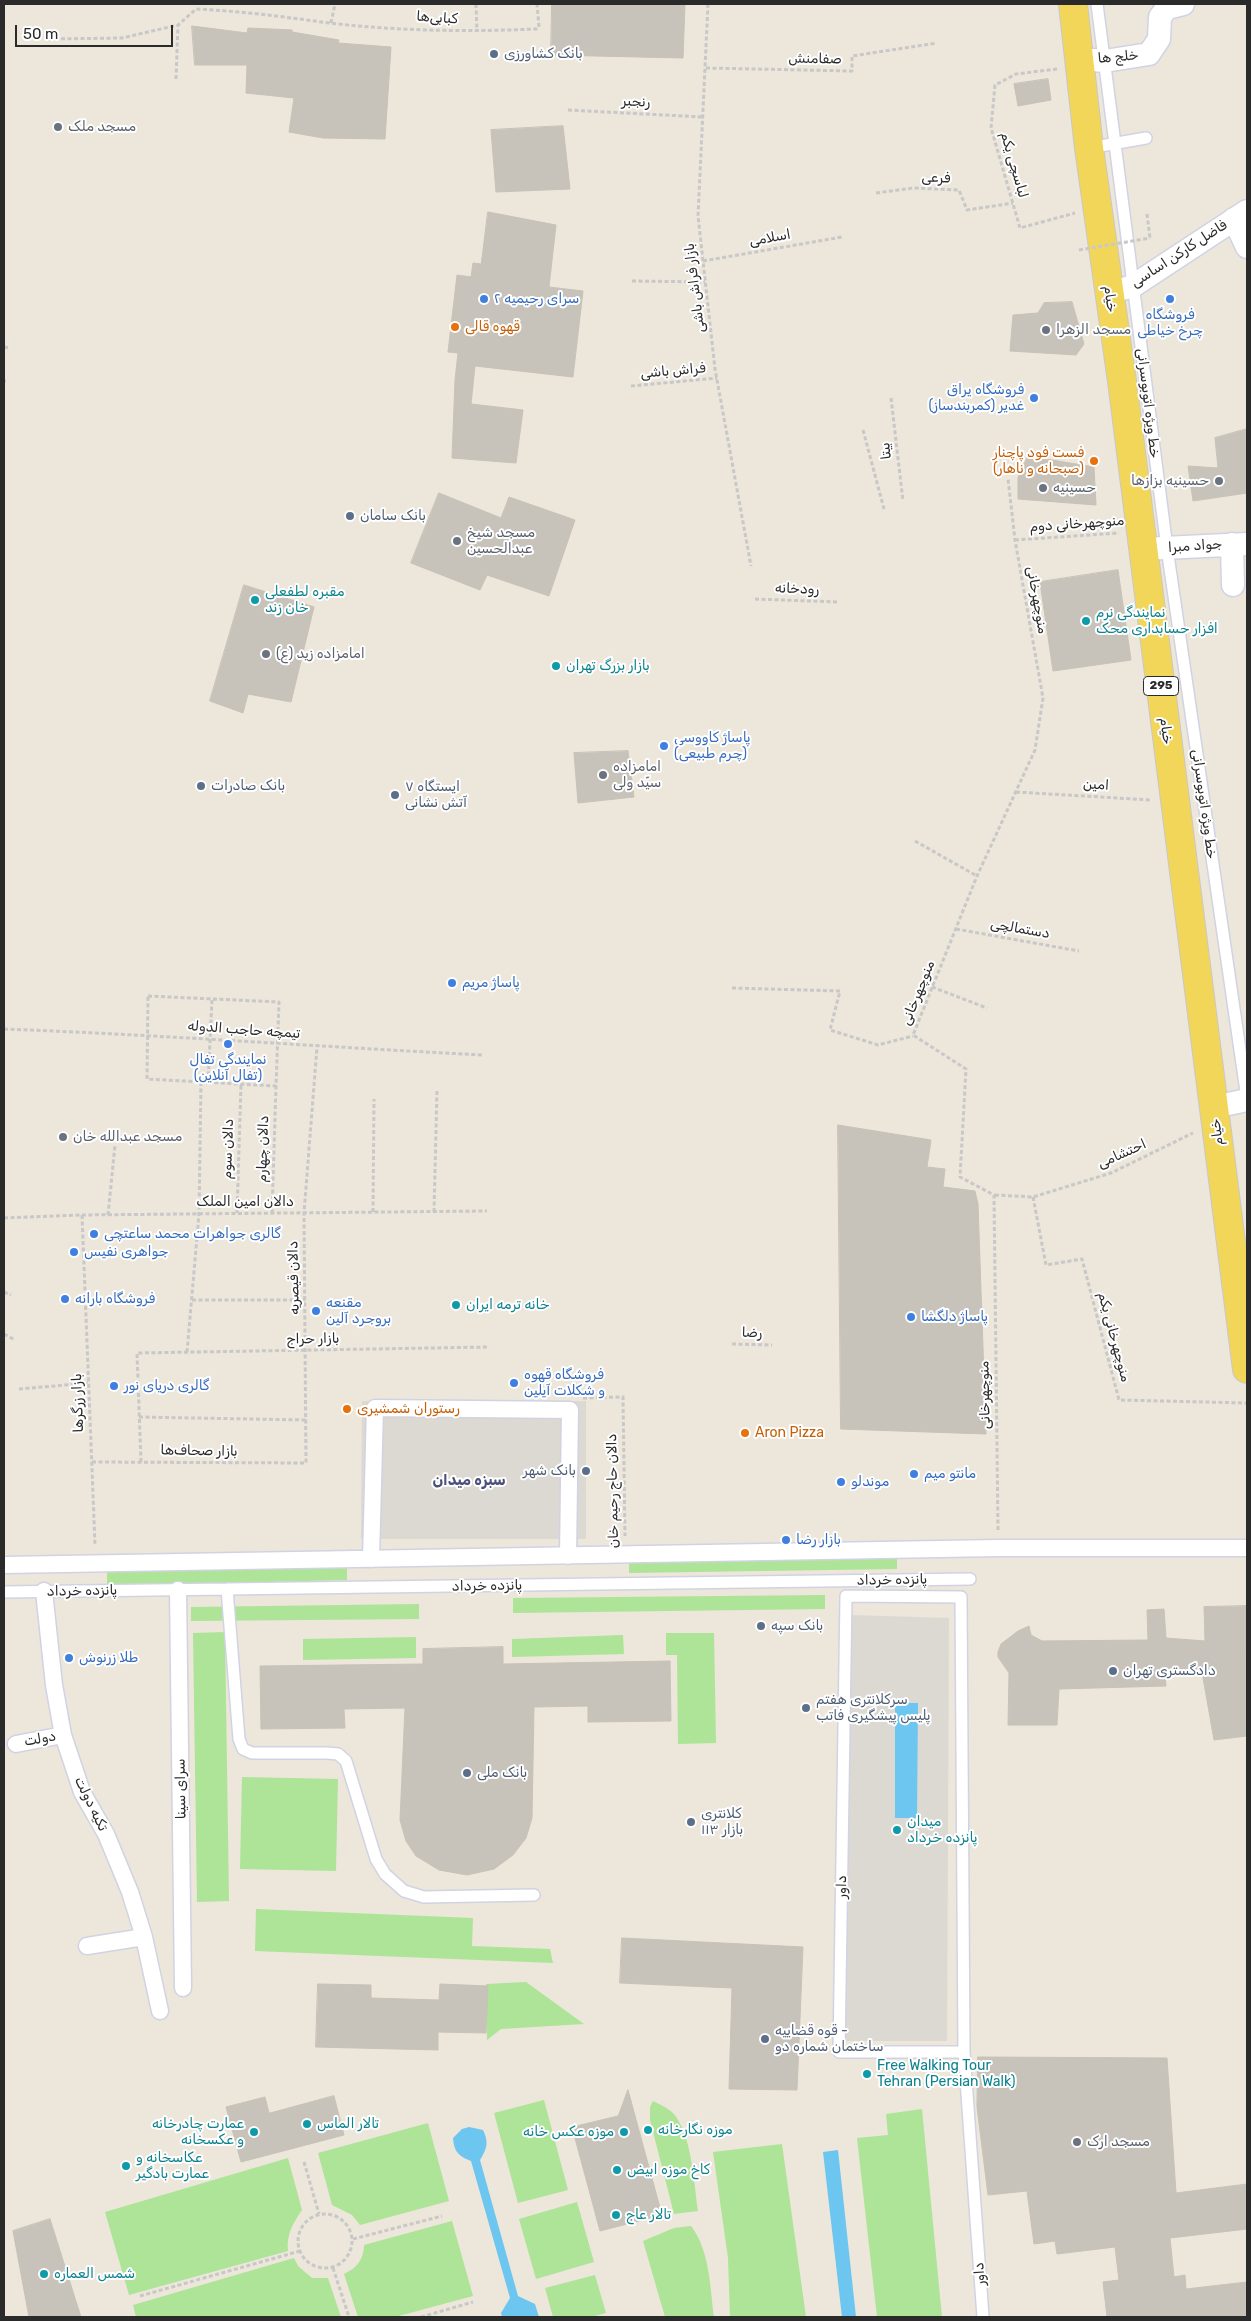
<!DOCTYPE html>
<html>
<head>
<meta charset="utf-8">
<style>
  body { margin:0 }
  #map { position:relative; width:1251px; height:2321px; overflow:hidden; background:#ece6db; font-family:Rubik,sans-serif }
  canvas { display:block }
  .frame { position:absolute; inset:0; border:5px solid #2a2a2a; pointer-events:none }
  .scale { position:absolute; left:15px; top:25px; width:158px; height:22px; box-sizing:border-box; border:2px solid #2a2a2a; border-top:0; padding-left:6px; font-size:15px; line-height:18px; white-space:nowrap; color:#2a2a2a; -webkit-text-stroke:4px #fff; paint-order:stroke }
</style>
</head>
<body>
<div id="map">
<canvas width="1251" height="2321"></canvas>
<div class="frame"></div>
<div class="scale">50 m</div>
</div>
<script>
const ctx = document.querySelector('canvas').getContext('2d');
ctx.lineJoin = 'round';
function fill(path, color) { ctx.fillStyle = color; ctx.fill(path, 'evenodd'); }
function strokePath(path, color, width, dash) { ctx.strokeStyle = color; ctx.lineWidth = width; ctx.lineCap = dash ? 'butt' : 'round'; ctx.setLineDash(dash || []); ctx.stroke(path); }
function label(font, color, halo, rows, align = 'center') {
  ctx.font = font + ' Rubik,Cairo,sans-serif'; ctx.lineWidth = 4; ctx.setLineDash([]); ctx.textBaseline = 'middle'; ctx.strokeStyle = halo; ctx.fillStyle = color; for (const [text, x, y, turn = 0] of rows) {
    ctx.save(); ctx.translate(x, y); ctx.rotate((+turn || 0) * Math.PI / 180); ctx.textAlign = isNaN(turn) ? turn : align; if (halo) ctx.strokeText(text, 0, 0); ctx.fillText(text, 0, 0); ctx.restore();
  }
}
fill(new Path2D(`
  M 897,1557 L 897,1569 L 629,1573 L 629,1562 Z
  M 347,1567 L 347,1580 L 107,1586 L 107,1572 Z
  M 825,1595 L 825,1609 L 513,1613 L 513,1598 Z
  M 419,1604 L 419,1619 L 191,1621 L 191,1607 Z
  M 225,1632 L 229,1901 L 197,1902 L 193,1633 Z
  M 666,1633 L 714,1633 L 716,1743 L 678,1744 L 677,1655 L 666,1655 Z
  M 623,1635 L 624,1654 L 512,1657 L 512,1639 Z
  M 416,1637 L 416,1658 L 303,1660 L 303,1639 Z
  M 242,1777 L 338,1779 L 336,1871 L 240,1869 Z
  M 256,1909 L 473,1918 L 472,1946 L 550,1949 L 553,1963 L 255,1951 Z
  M 526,1982 L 584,2024 L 501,2029 L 487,2040 L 486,1984 Z
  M 544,2100 L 568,2190 L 518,2203 L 494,2113 Z
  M 653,2101 C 659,2104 668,2108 673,2113 C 692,2134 694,2184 698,2211 L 674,2214 L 650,2120 L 650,2107 Z
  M 922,2109 L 942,2317 L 877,2317 L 857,2138 L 888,2135 L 886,2114 Z
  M 428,2123 L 449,2201 L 360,2225 L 352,2215 L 332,2205 L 318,2153 Z
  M 782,2144 L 806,2317 L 730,2317 L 728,2258 L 713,2152 Z
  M 288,2158 L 302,2210 C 293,2223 286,2235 288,2251 L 129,2295 L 105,2212 Z
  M 577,2202 L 594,2262 L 536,2279 L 519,2219 Z
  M 452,2221 L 473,2296 L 395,2317 L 358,2317 L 344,2274 C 357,2268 364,2259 364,2245 Z
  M 691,2226 C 710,2251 710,2287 714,2317 L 665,2317 L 643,2241 L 674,2228 Z
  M 294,2258 L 298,2266 L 312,2278 L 328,2278 L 341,2317 L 136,2317 L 133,2305 Z
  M 595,2275 L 606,2313 L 591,2317 L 553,2317 L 545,2288 Z`), '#ade497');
fill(new Path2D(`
  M 362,1401 L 586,1401 L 586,1539 L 361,1539 Z
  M 850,1615 L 949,1618 L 947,2041 L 844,2041 Z`), '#dcd9d2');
fill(new Path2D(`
  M 895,1703 L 918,1703 L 917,1818 L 895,1818 Z
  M 469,2127 L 483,2130 C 489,2142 487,2149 480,2160 L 518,2296 L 535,2304 L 539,2317 L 502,2317 L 501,2313 L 510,2298 L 471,2161 C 458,2156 454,2151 453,2138 L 462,2129 Z
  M 838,2150 L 856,2317 L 842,2317 L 823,2152 Z`), '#6dc6f0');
const building = new Path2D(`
  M 552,4 L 685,4 L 683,58 L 551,55 Z
  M 192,26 L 247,33 L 248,28 L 292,30 L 292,32 L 339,40 L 338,43 L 391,47 L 385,139 L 323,138 L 289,132 L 294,98 L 246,93 L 247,65 L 195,65 Z
  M 1048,79 L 1051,100 L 1018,106 L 1014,84 Z
  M 563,126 L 570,189 L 496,192 L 491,130 Z
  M 488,212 L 556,225 L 549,287 L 583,291 L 573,377 L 475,366 L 471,404 L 523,410 L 516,463 L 452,458 L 455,380 L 458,353 L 448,352 L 457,275 L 471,277 L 473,263 L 481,264 Z
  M 1072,302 L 1084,344 L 1076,355 L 1010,351 L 1013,315 L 1038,313 L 1044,303 Z
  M 1247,429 L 1247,493 L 1193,501 L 1188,466 L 1218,468 L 1215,438 Z
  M 1028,456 L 1094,467 L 1096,505 L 1018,499 L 1018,478 Z
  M 439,493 L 501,518 L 509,497 L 575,520 L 549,596 L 487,575 L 480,590 L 411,563 Z
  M 1118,570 L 1131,660 L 1053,671 L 1040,582 Z
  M 244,585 L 314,607 L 291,702 L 248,694 L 243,713 L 210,701 Z
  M 628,751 L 634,797 L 578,803 L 574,753 Z
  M 838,1125 L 931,1140 L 927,1167 L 945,1169 L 943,1187 L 975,1191 L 978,1204 L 986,1434 L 841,1429 Z
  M 1246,1606 L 1247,1736 L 1214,1740 L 1202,1672 L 1165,1674 L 1166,1686 L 1059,1689 L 1057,1725 L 1008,1725 L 1009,1673 L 998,1657 L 998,1652 L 1001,1644 L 1018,1631 L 1029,1626 L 1031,1635 L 1042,1641 L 1148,1640 L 1147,1610 L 1164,1609 L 1166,1638 L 1205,1641 L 1204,1607 Z
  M 503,1647 L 503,1664 L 670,1661 L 671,1721 L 588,1722 L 588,1706 L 534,1707 L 532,1818 L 526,1838 L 513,1855 L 494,1869 L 467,1875 L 439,1870 L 416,1856 L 406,1841 L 400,1820 L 405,1708 L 344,1709 L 345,1728 L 261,1729 L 260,1666 L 423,1664 L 423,1649 Z
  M 622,1938 L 803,1947 L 797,2090 L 729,2089 L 732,1988 L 620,1983 Z
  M 318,1984 L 371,1985 L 371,1998 L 439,2000 L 440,1984 L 488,1986 L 486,2033 L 438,2032 L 438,2050 L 316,2047 Z
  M 978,2057 L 1167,2058 L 1176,2193 L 1247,2184 L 1247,2229 L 1170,2238 L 1174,2277 L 1185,2275 L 1186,2289 L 1247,2282 L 1247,2317 L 1107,2317 L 1103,2282 L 1119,2280 L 1115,2247 L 1057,2254 L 1055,2241 L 1034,2244 L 1027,2191 L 988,2195 L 977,2107 Z
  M 628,2090 L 662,2215 L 600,2231 L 572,2127 L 618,2116 Z
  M 334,2096 L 344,2135 L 241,2162 L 226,2107 L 265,2097 L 269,2113 Z
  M 50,2219 L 81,2317 L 29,2317 L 13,2231 Z`);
fill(building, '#c7c3bb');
strokePath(building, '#c7c2b5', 1);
const service = new Path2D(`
  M 1097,4 L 1167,548 L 1247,1098
  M 1089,148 L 1146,138
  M 227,1589 L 239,1739 L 243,1749 L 252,1753 L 327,1753 L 338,1754 L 346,1761 L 376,1859 L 385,1874 L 404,1891 L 424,1897 L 534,1895
  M 4,1592 L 970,1579
  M 846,1596 L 961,1597 L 964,2052 L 983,2317
  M 846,1596 L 839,2052 L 964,2052`);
const pedestrian = new Path2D(`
  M 371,1559 L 375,1408 L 570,1410 L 568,1556
  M 4,1565 L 998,1548 L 1247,1548
  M 178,1590 L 183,1988
  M 44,1591 L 54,1685 L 63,1735 L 82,1792 L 106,1834 L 130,1892 L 144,1937 L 160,2011
  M 16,1744 L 63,1735
  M 87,1946 L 144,1937`);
const minor = new Path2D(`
  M 1079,59 L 1105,61 L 1149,54 L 1159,39 L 1160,17 L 1167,8 L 1183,4
  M 1234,219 L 1247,247
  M 1109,293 L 1133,286 L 1247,211
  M 1232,544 L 1233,585
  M 1143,549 L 1247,544
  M 1214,1107 L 1247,1100`);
const primary = new Path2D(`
  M 1073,4 L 1089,148 L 1122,381 L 1247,1369`);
strokePath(service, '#d1d3e3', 14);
strokePath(pedestrian, '#d1d3e3', 19);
strokePath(minor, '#d1d3e3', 25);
strokePath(primary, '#c8c8c8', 30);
strokePath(new Path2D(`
  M 476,4 L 477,31
  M 708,4 L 698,216 L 715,369 L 751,566
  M 331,23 L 335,4
  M 48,39 L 122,38 L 178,25 L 196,9 C 241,11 285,17 329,23 C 398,31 467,32 536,29 L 539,27 L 537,4
  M 706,68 L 852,71 L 852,56 L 937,43
  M 1057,69 L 1016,74 L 995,85 L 991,128 L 1020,228 L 1075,213
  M 176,79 L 178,25
  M 568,110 L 703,117
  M 876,193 L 913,188 L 959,190 L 967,210 L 1013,203
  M 1147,214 L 1150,238
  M 703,261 L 842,237
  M 632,281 L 705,282
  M 4,347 L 10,348
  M 4,381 L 6,381
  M 631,386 L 717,378
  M 891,398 L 903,501
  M 863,430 L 884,509
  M 1015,540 L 1119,533
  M 755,599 L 838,602
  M 1016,792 L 1151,800
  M 915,841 L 977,876
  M 956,929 L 1079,951
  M 932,987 L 987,1008
  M 732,988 L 840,991 L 830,1030 L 878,1045 L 913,1036
  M 148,996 L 279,1002 L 276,1086 L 147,1079 Z
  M 4,1029 C 164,1035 323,1047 483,1055
  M 208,1082 L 212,999
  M 995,1195 L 1033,1197 L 1111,1173 L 1193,1133
  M 1033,1197 L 1046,1265 L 1082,1259 L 1119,1400 L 1247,1403
  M 373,1212 L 374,1099
  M 434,1212 L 437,1090
  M 237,1213 L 241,1084
  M 272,1213 L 276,1086
  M 82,1215 L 95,1545
  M 108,1215 L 115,1145
  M 4,1218 L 82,1215 L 487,1211
  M 4,1292 L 11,1295
  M 192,1300 L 305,1300
  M 4,1334 L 15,1340
  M 732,1344 L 772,1345
  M 187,1352 L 199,1214 L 201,1082
  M 19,1389 L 89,1383
  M 583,1398 L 623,1397 L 625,1536
  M 139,1417 L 306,1420
  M 92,1462 L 306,1463 L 304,1213 L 317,1047
  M 141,1462 L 137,1353 L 489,1347
  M 998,1530 L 994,1195 L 960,1177 L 966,1069 L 913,1035 L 977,876 L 1035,750 L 1043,698 L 1015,540 L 1008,479
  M 304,2162 L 319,2214
  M298 2241a27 27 0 1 1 54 0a27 27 0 1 1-54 0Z
  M 353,2239 L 442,2216
  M 333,2268 L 349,2317
  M 140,2296 L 300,2251
  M 421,2317 L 473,2302`), '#c8c8c8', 3, [4, 2.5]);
strokePath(service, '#fff', 11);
strokePath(pedestrian, '#fff', 16);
strokePath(minor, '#fff', 22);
strokePath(primary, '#f2d65a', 28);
strokePath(new Path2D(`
  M 1079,250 L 1150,238`), '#c8c8c8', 3, [4, 2.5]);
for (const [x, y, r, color] of [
  [494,54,5,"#5c6f8a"],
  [58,127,5,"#6b7280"],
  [484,299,5,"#3f7fe0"],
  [1170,299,5,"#3f7fe0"],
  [455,327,5,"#e8710a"],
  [1046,330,5,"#6b7280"],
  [1034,398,5,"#3f7fe0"],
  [1094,461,5,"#e8710a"],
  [1219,481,5,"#6b7280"],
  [1043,488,5,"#6b7280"],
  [350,516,5,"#5c6f8a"],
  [457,541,5,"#6b7280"],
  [255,600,5,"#0f9aa8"],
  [1086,621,5,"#0f9aa8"],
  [266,654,5,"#6b7280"],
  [556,666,5,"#0f9aa8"],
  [664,746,5,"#3f7fe0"],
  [603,775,5,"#6b7280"],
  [201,786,5,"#5c6f8a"],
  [395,795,5,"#5c6f8a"],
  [452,983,5,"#3f7fe0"],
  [228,1044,5,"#3f7fe0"],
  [63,1137,5,"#6b7280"],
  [94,1234,5,"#3f7fe0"],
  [74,1252,5,"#3f7fe0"],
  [65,1299,5,"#3f7fe0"],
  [456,1305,5,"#0f9aa8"],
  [316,1311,5,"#3f7fe0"],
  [911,1317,5,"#3f7fe0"],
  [514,1383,5,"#3f7fe0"],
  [114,1386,5,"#3f7fe0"],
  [347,1409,5,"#e8710a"],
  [745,1433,5,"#e8710a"],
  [586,1471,5,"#5c6f8a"],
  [914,1474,5,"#3f7fe0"],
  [841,1482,5,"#3f7fe0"],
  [786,1540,5,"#3f7fe0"],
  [761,1626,5,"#5c6f8a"],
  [69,1658,5,"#3f7fe0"],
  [1113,1671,5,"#5c6f8a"],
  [806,1708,5,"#5c6f8a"],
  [467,1773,5,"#5c6f8a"],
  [691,1822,5,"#5c6f8a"],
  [897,1830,5,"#0f9aa8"],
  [765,2039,5,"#5c6f8a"],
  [867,2074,5,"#0f9aa8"],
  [307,2124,5,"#0f9aa8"],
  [648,2130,5,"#0f9aa8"],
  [254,2132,5,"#0f9aa8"],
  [624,2132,5,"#0f9aa8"],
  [1077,2142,5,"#6b7280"],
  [126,2166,5,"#0f9aa8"],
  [617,2170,5,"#0f9aa8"],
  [616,2215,5,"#0f9aa8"],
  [44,2274,5,"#0f9aa8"]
]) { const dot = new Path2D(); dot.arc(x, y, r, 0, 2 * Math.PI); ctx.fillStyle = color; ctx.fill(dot); strokePath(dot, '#fff', 2); }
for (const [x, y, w] of [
  [1161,686,35]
]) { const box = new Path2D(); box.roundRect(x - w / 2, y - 9.5, w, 19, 4); ctx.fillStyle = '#fff'; ctx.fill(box); strokePath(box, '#2a2a2a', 1); }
label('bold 12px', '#2a2a2a', null, [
  ["295",1161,686]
]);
label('14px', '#2a2a2a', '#fff', [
  ["کبابی‌ها",437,18,4],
  ["خلج ها",1118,57,-5],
  ["صفامنش",815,59,1],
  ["رنجبر",636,102,3],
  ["لباسچی یکم",1014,165,74],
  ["فرعی",936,178,2],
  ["اسلامی",770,238,-10],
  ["فاضل کارکن اساسی",1179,254,-33],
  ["بازار فراش باشی",695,288,-97],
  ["خیام",1110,299,82],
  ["فراش باشی",673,371,-5],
  ["خط ویژه اتوبوسرانی",1148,403,83],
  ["بیتا",886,451,-97],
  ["منوچهرخانی دوم",1077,524,-4],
  ["جواد مبرا",1195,546,-4],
  ["رودخانه",797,589,2],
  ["منوچهرخانی",1037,600,80],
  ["خیام",1166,731,83],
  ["امین",1096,785,3],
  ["خط ویژه اتوبوسرانی",1204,804,82],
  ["دستمالچی",1020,929,10],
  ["منوچهرخانی",918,993,-68],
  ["تیمچه حاجب الدوله",244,1030,4],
  ["خیام",1217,1132,-97],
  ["دالان سوم",228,1149,-88],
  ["دالان چهارم",263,1149,-88],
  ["احتشامی",1122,1154,-24],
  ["دالان امین الملک",245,1202],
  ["دالان قیصریه",294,1278,-91],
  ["رضا",752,1333,2],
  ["منوچهرخانی یکم",1114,1337,75],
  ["بازار حراج",313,1339,-1],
  ["منوچهرخانی",985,1395,-91],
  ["بازار زرگرها",78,1403,-92],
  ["بازار صحاف‌ها",199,1451,1],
  ["دالان حاج رحیم خان",613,1491,-91],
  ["پانزده خرداد",892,1580,-1],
  ["پانزده خرداد",487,1586,-1],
  ["پانزده خرداد",82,1591,-1],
  ["دولت",40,1739,-10],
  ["سرای سینا",181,1789,-91],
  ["تکیه دولت",91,1804,64],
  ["داور",842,1887,-89],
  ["داور",980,2274,-94]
]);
label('14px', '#4e5e75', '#fff', [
  ["بانک کشاورزی",504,54],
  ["بانک سامان",360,516],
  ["بانک صادرات",211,786],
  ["ایستگاه ۷",405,787],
  ["آتش نشانی",405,803],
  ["بانک شهر",576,1471,"right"],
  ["بانک سپه",771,1626],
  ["دادگستری تهران",1123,1671],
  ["سرکلانتری هفتم",816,1700],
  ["پلیس پیشگیری فاتب",816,1716],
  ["بانک ملی",477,1773],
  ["کلانتری",701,1814],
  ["۱۱۳ بازار",701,1830],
  ["قوه قضاییه -",775,2031],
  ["ساختمان شماره دو",775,2047]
], 'left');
label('14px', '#5b616d', '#fff', [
  ["مسجد ملک",68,127],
  ["مسجد الزهرا",1056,330],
  ["حسینیه بزازها",1209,481,"right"],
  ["حسینیه",1053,488],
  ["مسجد شیخ",467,533],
  ["عبدالحسین",467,549],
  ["امامزاده زید (ع)",276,654],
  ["امامزاده",613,767],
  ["سیّد ولی",613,783],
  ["مسجد عبدالله خان",73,1137],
  ["مسجد ارک",1087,2142]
], 'left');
label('14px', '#366cbe', '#fff', [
  ["سرای رحیمیه ۲",494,299],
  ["فروشگاه",1170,315,"center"],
  ["چرخ خیاطی",1170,331,"center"],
  ["فروشگاه یراق",1024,390,"right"],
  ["غدیر (کمربندساز)",1024,406,"right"],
  ["پاساژ کاووسی",674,738],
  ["(چرم طبیعی)",674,754],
  ["پاساژ مریم",462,983],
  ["نمایندگی تفال",228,1060,"center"],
  ["(تفال آنلاین)",228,1076,"center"],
  ["گالری جواهرات محمد ساعتچی",104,1234],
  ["جواهری نفیس",84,1252],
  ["فروشگاه بارانه",75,1299],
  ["مقنعه",326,1303],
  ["بروجرد آلین",326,1319],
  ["پاساژ دلگشا",921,1317],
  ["فروشگاه قهوه",524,1375],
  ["و شکلات آیلین",524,1391],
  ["گالری دریای نور",124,1386],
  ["مانتو میم",924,1474],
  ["موندلو",851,1482],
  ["بازار رضا",796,1540],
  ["طلا زرنوش",79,1658]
], 'left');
label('14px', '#c56008', '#fff', [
  ["قهوه قالی",465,327],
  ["فست فود پاچنار",1084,453,"right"],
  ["(صبحانه و ناهار)",1084,469,"right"],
  ["رستوران شمشيری",357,1409],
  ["Aron Pizza",755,1433]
], 'left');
label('14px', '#0d838f', '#fff', [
  ["مقبره لطفعلی",265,592],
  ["خان زند",265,608],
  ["نمایندگی نرم",1096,613],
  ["افزار حسابداری محک",1096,629],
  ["بازار بزرگ تهران",566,666],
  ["خانه ترمه ایران",466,1305],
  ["میدان",907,1822],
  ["پانزده خرداد",907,1838],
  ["Free Walking Tour",877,2066],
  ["Tehran (Persian Walk)",877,2082],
  ["عمارت چادرخانه",244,2124,"right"],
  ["و عکسخانه",244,2140,"right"],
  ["تالار الماس",317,2124],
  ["موزه نگارخانه",658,2130],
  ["موزه عکس خانه",614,2132,"right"],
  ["عکاسخانه و",136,2158],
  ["عمارت بادگیر",136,2174],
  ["کاخ موزه ابیض",627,2170],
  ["تالار عاج",626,2215],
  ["شمس العماره",54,2274]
], 'left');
label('bold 15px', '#4a507b', '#fff', [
  ["سبزه میدان",469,1481]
]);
</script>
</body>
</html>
